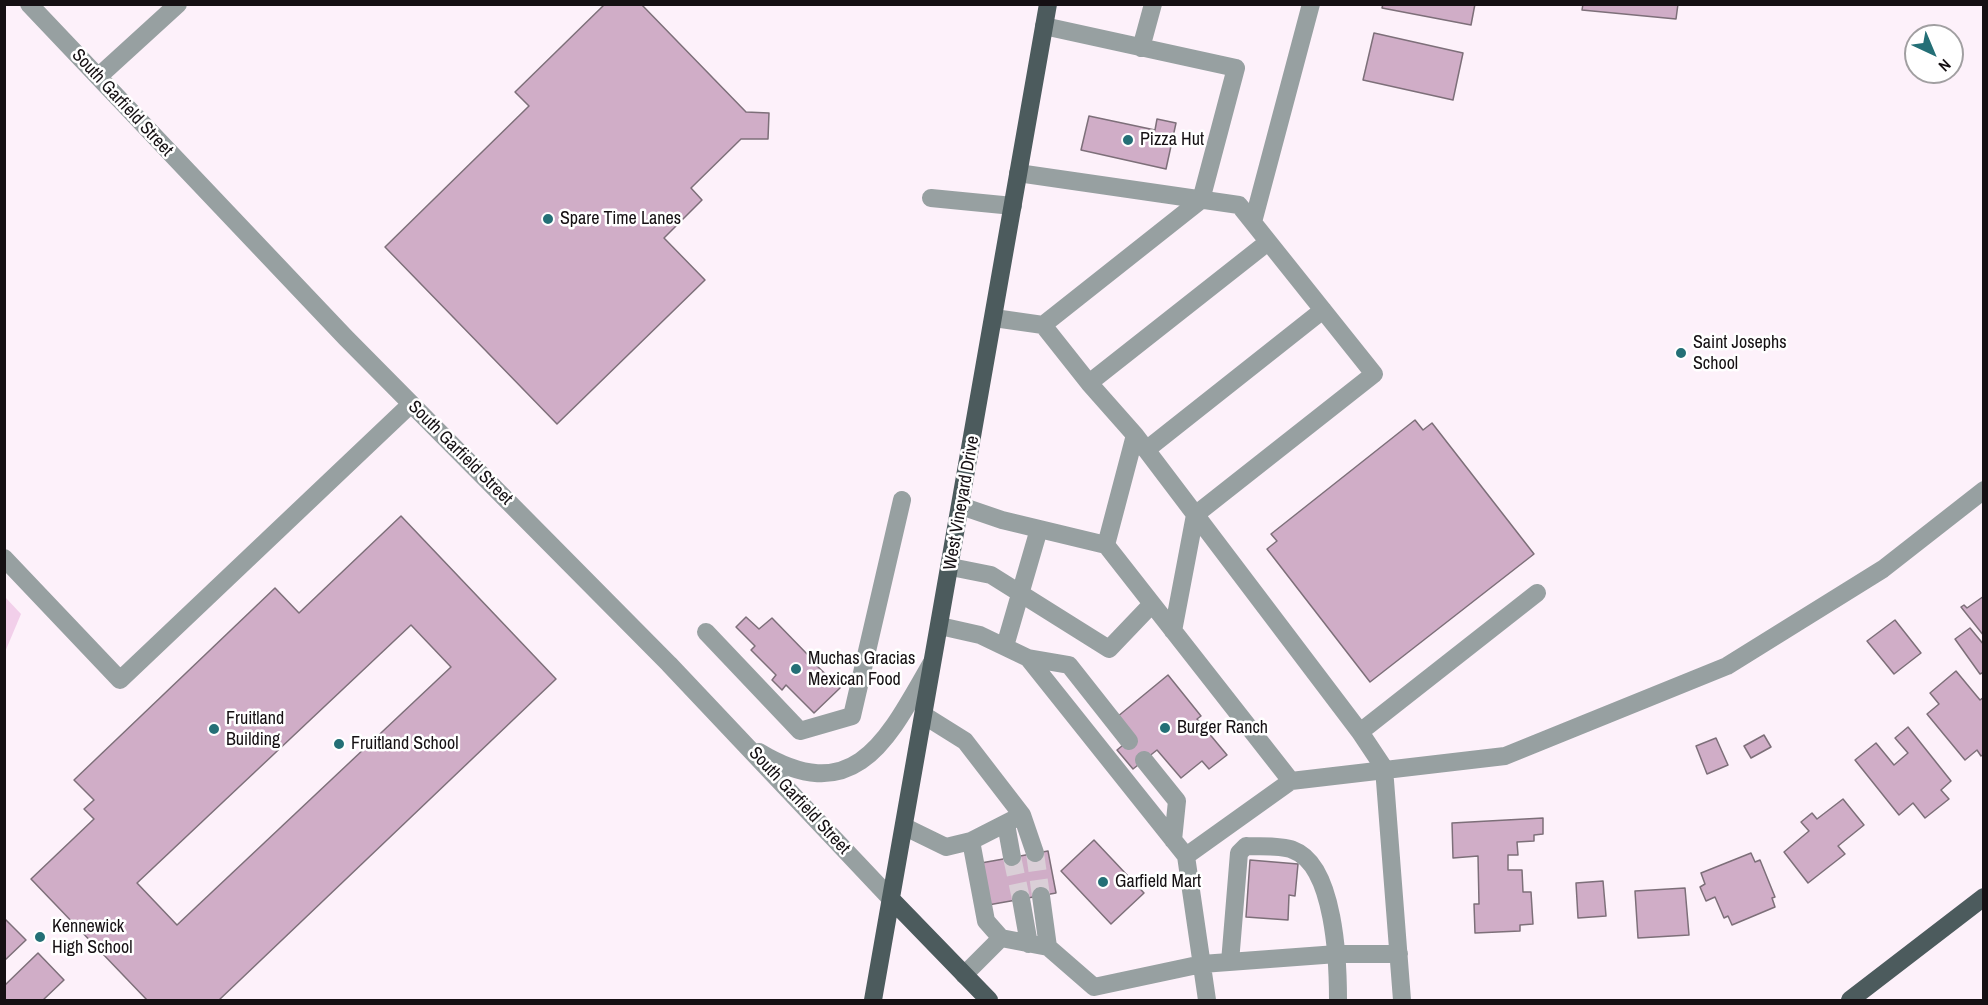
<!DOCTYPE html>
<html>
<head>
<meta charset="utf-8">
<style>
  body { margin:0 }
  #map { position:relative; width:1988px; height:1005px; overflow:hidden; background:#fdf1fa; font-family:"Archivo Narrow",sans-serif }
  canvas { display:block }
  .frame { position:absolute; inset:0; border:6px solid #151013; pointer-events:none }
  .north { position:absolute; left:1904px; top:24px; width:60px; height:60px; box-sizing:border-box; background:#fff; border:2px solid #a19fa1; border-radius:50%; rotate:136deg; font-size:16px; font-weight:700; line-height:24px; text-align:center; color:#151013 }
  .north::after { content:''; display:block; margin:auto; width:21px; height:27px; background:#246f76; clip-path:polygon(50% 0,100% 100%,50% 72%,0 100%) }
</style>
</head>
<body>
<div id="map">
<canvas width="1988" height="1005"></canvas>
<div class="frame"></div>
<div class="north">N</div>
</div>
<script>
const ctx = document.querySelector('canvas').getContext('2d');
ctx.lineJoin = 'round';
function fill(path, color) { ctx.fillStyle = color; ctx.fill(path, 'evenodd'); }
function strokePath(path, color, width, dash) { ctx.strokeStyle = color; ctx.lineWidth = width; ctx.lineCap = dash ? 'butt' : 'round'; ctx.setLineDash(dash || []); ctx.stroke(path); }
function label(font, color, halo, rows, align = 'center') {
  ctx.font = font + ' "Archivo Narrow",sans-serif'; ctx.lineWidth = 5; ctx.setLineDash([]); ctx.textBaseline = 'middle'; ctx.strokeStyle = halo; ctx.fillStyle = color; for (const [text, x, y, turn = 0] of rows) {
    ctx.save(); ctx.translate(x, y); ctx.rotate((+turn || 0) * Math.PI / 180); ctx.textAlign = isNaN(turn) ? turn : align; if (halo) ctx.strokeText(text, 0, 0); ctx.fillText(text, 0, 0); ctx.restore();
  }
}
fill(new Path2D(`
  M 5,597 L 21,614 L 5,652 Z`), '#f2cfea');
const building = new Path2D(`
  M 605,4 L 641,4 L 746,112 L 769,113 L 768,139 L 741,139 L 691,188 L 702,200 L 664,238 L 705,280 L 557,424 L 385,247 L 529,106 L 515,92 Z
  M 1383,4 L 1475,4 L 1471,25 L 1382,8 Z
  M 1583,4 L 1678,4 L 1676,19 L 1582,10 Z
  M 1374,33 L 1463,53 L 1453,100 L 1363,80 Z
  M 1089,116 L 1155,130 L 1157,119 L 1176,123 L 1166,169 L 1081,150 Z
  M 1415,420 L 1423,430 L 1432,423 L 1534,554 L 1370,682 L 1267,549 L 1277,541 L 1271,534 Z
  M 401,516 L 556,679 L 219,1000 L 147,1000 L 31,879 L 94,819 L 84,809 L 94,800 L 74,780 L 275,588 L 299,613 ZM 411,625 L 451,667 L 177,925 L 137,883 Z
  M 1984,596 L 1984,636 L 1961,607 L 1964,605 L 1967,608 Z
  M 746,617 L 759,629 L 772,618 L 808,655 L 813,652 L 820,659 L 815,664 L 840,688 L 814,713 L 786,685 L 782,690 L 772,680 L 776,675 L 751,650 L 755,646 L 736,627 Z
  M 1895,620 L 1921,653 L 1894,674 L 1867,641 Z
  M 1970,628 L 1984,645 L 1984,672 L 1980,674 L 1955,639 Z
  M 1956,671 L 1980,700 L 1984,697 L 1984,754 L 1981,756 L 1977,750 L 1965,760 L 1927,714 L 1939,704 L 1930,693 Z
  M 1168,675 L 1201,716 L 1197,719 L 1227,755 L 1209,769 L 1202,761 L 1181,778 L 1157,750 L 1133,769 L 1117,750 L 1133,737 L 1117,717 Z
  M 1908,727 L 1951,781 L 1941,790 L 1949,799 L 1925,818 L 1913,803 L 1899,815 L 1855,760 L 1876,743 L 1894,765 L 1908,753 L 1895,738 Z
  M 1764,735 L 1771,747 L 1751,758 L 1744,746 Z
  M 1716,738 L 1728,765 L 1707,774 L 1696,746 Z
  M 1843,799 L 1864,825 L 1838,846 L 1845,854 L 1808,883 L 1784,852 L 1809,831 L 1801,822 L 1812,813 L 1817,819 Z
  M 1543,818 L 1543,834 L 1534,835 L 1534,841 L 1517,842 L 1518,855 L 1508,855 L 1508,870 L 1522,870 L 1523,892 L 1531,892 L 1533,924 L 1520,925 L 1520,931 L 1475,933 L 1474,904 L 1479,904 L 1478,856 L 1453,858 L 1452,823 Z
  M 1094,840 L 1144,893 L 1111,924 L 1061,871 Z
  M 1048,851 L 1056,893 L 988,905 L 981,863 Z
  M 1751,853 L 1755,862 L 1760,860 L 1775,897 L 1772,898 L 1775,907 L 1732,925 L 1728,916 L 1724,918 L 1715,897 L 1706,901 L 1700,887 L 1705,884 L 1701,873 Z
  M 1250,860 L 1298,864 L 1295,896 L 1289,895 L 1288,920 L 1246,917 Z
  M 1603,881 L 1606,916 L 1578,918 L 1576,883 Z
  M 1685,888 L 1689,935 L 1638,938 L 1635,891 Z
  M 4,918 L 26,940 L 4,961 Z
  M 38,953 L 64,980 L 43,1000 L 4,1000 L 4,986 Z`);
fill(building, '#d0adc7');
strokePath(building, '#7d6f79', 1.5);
strokePath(new Path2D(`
  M 1035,853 L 1041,896
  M 1012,857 L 1021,899`), '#dacfd7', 18, [18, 9]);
strokePath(new Path2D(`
  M 29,4 L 346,338 L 669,664 L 892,900
  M 1141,48 L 1153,4
  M 98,77 L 178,4
  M 1018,173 L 1239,205 L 1374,374 L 1195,515 L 1173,631
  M 931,198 L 1013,206
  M 1253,222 L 1311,4
  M 994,318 L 1043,325 L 1089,383 L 1135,435 L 1106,545 L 1291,781 L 1505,756 L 1727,666 L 1883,569 L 1984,490
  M 1043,325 L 1201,200 L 1236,68 L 1044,26
  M 1089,383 L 1268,242
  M 1135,435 L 1360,732 L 1384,768 L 1402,1000
  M 1146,450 L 1323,310
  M 961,506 L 1002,520 L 1106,545
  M 4,558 L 120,680 L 411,404
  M 951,567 L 991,575 L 1109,649 L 1152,604
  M 940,626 L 980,635 L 1028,658 L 1186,856 L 1207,1000
  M 706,632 L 800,731 L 852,716 L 902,500
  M 1005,646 L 1039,529
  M 1028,658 L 1069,665 L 1129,741
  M 1360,732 L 1537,593
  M 759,752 C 855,810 888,739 931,664
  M 1144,760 L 1177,801 L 1173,840
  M 1022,815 L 1035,853
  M 1006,824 L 1012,857
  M 905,827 L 946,847 L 971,841 L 1022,815 L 965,741 L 925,716
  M 971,841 L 986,921 L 1001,938
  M 1186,856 L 1291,781
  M 1041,896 L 1048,947
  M 1021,899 L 1029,944
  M 1230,962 L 1239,853 L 1246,846 C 1260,847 1280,845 1293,850 C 1335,865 1338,963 1338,1000
  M 964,975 L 1001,938 L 1048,947 L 1094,987 L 1202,964 L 1337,954 L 1399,954`), '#97a0a1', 18);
strokePath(new Path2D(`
  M 892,900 L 989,1000
  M 873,1000 L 1048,4
  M 1850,1000 L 1984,897`), '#4c5b5d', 18);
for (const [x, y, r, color] of [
  [1128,140,6,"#246f76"],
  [548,219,6,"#246f76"],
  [1681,353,6,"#246f76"],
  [796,669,6,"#246f76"],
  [1165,728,6,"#246f76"],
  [214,729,6,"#246f76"],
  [339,744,6,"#246f76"],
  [1103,882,6,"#246f76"],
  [40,937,6,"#246f76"]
]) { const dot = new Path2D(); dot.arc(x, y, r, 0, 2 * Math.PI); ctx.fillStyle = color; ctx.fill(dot); strokePath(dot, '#fff', 2); }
label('18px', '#151013', '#fff', [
  ["South Garfield Street",122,103,47],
  ["South Garfield Street",460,453,45],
  ["West Vineyard Drive",962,503,-80],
  ["South Garfield Street",799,801,47]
]);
label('18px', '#151013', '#fff', [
  ["Pizza Hut",1140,140],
  ["Spare Time Lanes",560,219],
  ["Saint Josephs",1693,343],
  ["School",1693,364],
  ["Muchas Gracias",808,659],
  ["Mexican Food",808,680],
  ["Fruitland",226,719],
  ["Building",226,740],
  ["Burger Ranch",1177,728],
  ["Fruitland School",351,744],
  ["Garfield Mart",1115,882],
  ["Kennewick",52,927],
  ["High School",52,948]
], 'left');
</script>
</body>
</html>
